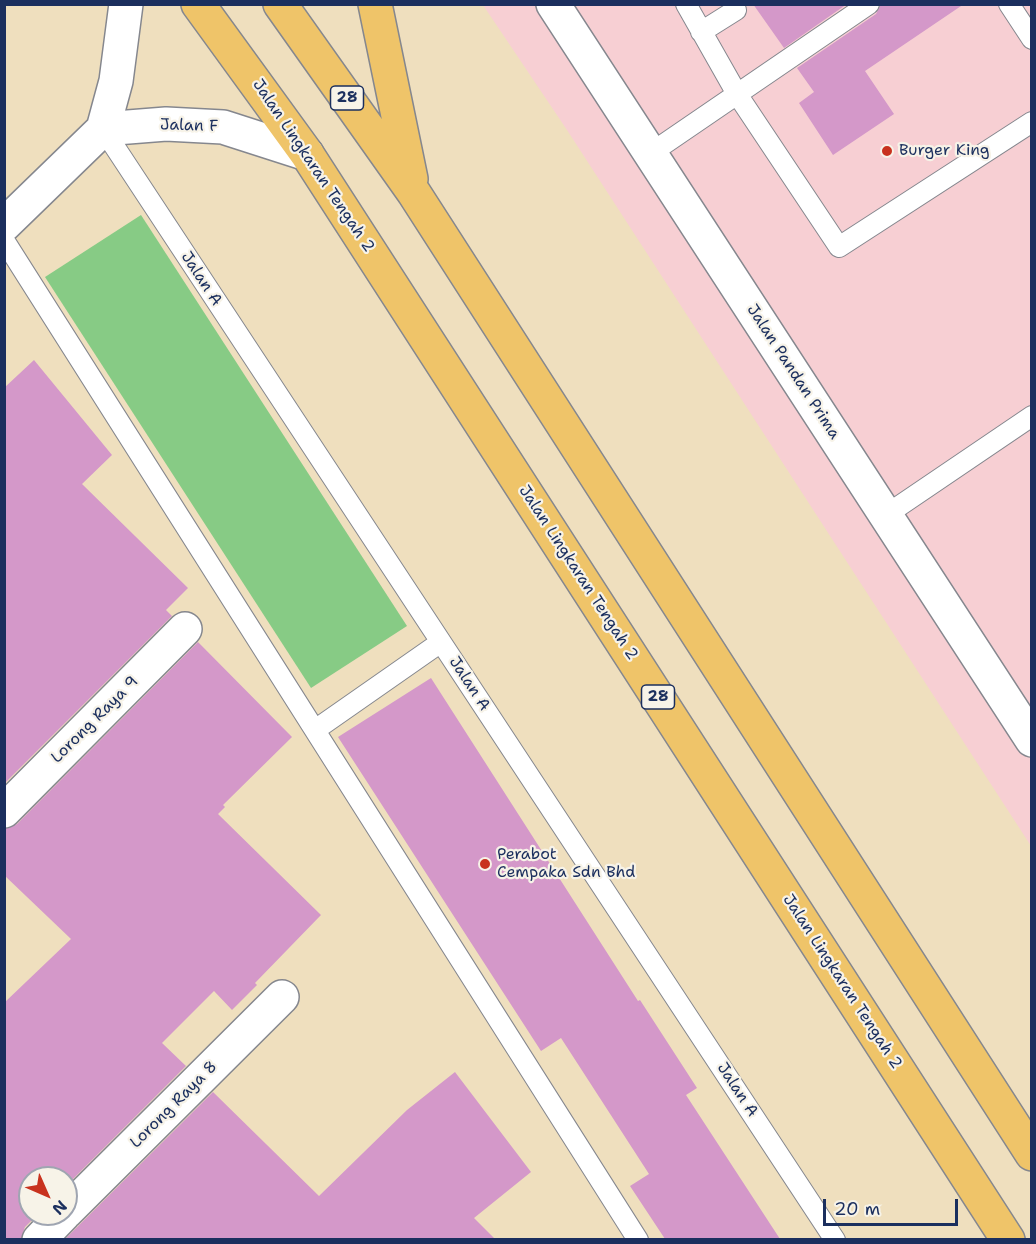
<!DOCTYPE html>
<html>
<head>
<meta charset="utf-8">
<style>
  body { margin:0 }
  #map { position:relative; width:1036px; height:1244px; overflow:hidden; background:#efdfbe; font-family:"Shantell Sans",sans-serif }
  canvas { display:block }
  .frame { position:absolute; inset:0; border:6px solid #1b2f5e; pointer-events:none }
  .north { position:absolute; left:18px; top:1166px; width:60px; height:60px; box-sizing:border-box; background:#f7f3e8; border:2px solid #9fa5b1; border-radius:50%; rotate:135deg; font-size:16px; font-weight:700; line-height:24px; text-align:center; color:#1b2f5e }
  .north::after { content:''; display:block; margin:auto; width:21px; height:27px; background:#c8321e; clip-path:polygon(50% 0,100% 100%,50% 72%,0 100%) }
  .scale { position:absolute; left:823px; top:1199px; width:135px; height:27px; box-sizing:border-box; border:3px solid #1b2f5e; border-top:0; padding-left:8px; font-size:18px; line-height:21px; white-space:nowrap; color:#1b2f5e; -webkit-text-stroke:4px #f7f3e8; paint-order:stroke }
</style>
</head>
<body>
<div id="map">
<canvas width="1036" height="1244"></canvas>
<div class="frame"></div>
<div class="north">N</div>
<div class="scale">20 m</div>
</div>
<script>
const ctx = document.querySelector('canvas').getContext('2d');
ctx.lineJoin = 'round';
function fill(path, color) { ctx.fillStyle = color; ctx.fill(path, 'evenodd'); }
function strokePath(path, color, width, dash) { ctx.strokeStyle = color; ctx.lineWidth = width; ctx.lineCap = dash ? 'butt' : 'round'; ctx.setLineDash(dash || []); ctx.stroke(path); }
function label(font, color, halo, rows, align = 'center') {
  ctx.font = font + ' "Shantell Sans",sans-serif'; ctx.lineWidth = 4.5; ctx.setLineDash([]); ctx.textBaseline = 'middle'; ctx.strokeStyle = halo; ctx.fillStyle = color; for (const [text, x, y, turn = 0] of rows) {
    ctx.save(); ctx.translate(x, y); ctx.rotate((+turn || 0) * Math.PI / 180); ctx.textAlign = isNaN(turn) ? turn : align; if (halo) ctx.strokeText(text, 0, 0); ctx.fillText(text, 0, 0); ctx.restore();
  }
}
fill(new Path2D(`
  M 483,5 L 1031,5 L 1031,846 L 567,130 Z`), '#f7cfd3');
fill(new Path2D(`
  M 141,215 L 407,626 L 311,688 L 45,277 Z`), '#87cb85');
fill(new Path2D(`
  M 753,4 L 847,4 L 784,48 Z
  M 881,4 L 964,4 L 865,71 L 894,114 L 833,155 L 799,103 L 814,92 L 797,68 L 876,14 Z
  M 34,360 L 112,455 L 82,484 L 188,588 L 166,610 L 172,616 L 4,784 L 4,388 Z
  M 198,642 L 292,737 L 223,805 L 225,807 L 218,814 L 321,915 L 255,983 L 257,985 L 232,1010 L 214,991 L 162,1043 L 186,1066 L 66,1186 L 66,1178 L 30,1178 L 30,1214 L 38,1214 L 25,1227 L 21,1239 L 4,1239 L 4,1003 L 71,939 L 4,875 L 4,829 L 17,824 Z
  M 431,678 L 638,1001 L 640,1000 L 697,1088 L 686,1095 L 780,1239 L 665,1239 L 630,1186 L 649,1174 L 561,1038 L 541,1051 L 338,737 Z
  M 455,1072 L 531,1172 L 474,1218 L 495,1239 L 65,1239 L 213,1092 L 319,1196 L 407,1110 Z`), '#d498c9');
const service = new Path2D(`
  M 686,4 L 737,94 L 839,247 L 1032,122
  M 1009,4 L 1032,39
  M 701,32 L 736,10
  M 103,129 L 835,1240
  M 651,153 L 869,4
  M 4,240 L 638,1240
  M 886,515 L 1032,416
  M 315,730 L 441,642`);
const minor = new Path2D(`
  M 553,4 L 1032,740
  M 103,129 L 166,124 L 223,127 L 307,154
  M 4,225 L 103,129 L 116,81 L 126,4
  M 4,811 L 185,629
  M 66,1212 L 282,997
  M 39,1240 L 64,1214`);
const trunk = new Path2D(`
  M 198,4 L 307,154 L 1008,1240
  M 280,4 L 414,193 L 1032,1154
  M 375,4 L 411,179`);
strokePath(service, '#85878e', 22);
strokePath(minor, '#85878e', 36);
strokePath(trunk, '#85878e', 36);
strokePath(service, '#fff', 20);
strokePath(minor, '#fff', 33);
strokePath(trunk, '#efc469', 33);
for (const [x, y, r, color] of [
  [887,151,6,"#c8321e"],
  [485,864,6,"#c8321e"]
]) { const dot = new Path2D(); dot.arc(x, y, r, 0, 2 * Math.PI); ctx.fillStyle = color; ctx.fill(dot); strokePath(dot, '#f7f3e8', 2); }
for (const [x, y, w] of [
  [347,98,33],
  [658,697,33]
]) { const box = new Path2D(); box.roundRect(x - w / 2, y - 12, w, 24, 4.5); ctx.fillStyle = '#f7f3e8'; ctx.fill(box); strokePath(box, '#1b2f5e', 1.5); }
label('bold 15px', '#1b2f5e', null, [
  ["28",347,98],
  ["28",658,697]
]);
label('16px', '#1b2f5e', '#f7f3e8', [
  ["Jalan F",189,126,2],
  ["Jalan Lingkaran Tengah 2",313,166,56],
  ["Jalan A",201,279,57],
  ["Jalan Pandan Prima",793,372,57],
  ["Jalan Lingkaran Tengah 2",578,573,57],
  ["Jalan A",469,684,57],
  ["Lorong Raya 9",95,720,-45],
  ["Jalan Lingkaran Tengah 2",842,982,57],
  ["Jalan A",737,1090,57],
  ["Lorong Raya 8",174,1105,-45]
]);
label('16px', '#1b2f5e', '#f7f3e8', [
  ["Burger King",899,151],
  ["Perabot",497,855],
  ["Cempaka Sdn Bhd",497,873]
], 'left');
</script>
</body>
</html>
